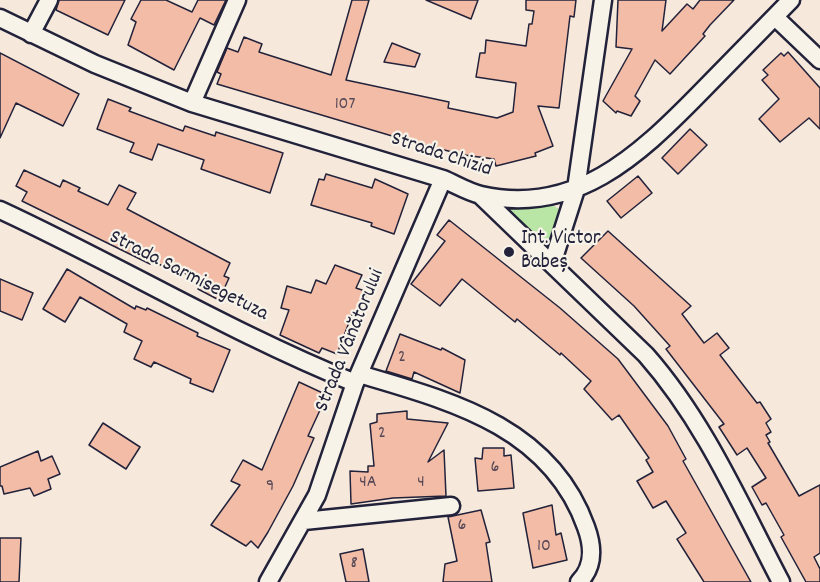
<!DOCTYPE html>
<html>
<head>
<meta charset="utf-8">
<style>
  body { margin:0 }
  canvas { display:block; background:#f6e8db }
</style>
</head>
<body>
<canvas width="820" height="582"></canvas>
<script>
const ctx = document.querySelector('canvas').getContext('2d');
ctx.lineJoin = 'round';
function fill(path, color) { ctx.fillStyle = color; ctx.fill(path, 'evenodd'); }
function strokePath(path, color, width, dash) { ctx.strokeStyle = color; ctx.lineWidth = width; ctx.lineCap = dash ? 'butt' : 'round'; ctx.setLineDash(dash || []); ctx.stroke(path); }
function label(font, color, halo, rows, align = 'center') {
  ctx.font = font + ' Dekko,sans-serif'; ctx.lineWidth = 4.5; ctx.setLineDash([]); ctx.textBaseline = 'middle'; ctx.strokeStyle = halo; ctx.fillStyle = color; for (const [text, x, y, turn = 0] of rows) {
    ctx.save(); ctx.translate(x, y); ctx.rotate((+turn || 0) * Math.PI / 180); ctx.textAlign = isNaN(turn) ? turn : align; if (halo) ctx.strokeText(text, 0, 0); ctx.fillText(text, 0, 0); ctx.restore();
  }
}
fill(new Path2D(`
  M 509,206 L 554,206 L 559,209 L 549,240 L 542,242 L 509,211 Z`), '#b9e6a4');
const building = new Path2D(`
  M 59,0 L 125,0 L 108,35 L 56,10 Z
  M 141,0 L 166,0 L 192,12 L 198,0 L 226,0 L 214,25 L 200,18 L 174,70 L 128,45 L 136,22 L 131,19 Z
  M 352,0 L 369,0 L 346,80 L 449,102 L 448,108 L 497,118 L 513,112 L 516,83 L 476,77 L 480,53 L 485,53 L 486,40 L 526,46 L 529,24 L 532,24 L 534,11 L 526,10 L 526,0 L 576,0 L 574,17 L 570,16 L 559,108 L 538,106 L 553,146 L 535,153 L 536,156 L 496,166 L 494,159 L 464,155 L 409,141 L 217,84 L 221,74 L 217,72 L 227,48 L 238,52 L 244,37 L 262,44 L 259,52 L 331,75 Z
  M 426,0 L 478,0 L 471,19 Z
  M 618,0 L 666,0 L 662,31 L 687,4 L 693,9 L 700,0 L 734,0 L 710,25 L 703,34 L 705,36 L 670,74 L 655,60 L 635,96 L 640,101 L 631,116 L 617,111 L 616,113 L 603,101 L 632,49 L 616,47 Z
  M 392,43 L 420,54 L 415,67 L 384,62 Z
  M 788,52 L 820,88 L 820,129 L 809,118 L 780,142 L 759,119 L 779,99 L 762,80 L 768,75 L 763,70 L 781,53 L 784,56 Z
  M 0,53 L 79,94 L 63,126 L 16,103 L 0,138 Z
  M 108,99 L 131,108 L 129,111 L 183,131 L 185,126 L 215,136 L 216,132 L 283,153 L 270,193 L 201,169 L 204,160 L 158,144 L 152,160 L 130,152 L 134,143 L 97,129 Z
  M 690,129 L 707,145 L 678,174 L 662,158 Z
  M 24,170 L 60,187 L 63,180 L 80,188 L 78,191 L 108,205 L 119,185 L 136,193 L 127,209 L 230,263 L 224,276 L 229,278 L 219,300 L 198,289 L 202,282 L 165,263 L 163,266 L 152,261 L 150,264 L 22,201 L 27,192 L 16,186 Z
  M 326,174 L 372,188 L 375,179 L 408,194 L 394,234 L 371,226 L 372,223 L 311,205 L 319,179 L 324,180 Z
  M 638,176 L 652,193 L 621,218 L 607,201 Z
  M 449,220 L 560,308 L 618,359 L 668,426 L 686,459 L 683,461 L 751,582 L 704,582 L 677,539 L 686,533 L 666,501 L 653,508 L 637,481 L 653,472 L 646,460 L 649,458 L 619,415 L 612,420 L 584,389 L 591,381 L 561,353 L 560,355 L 517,319 L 515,322 L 462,279 L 440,306 L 411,284 L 445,241 L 437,235 Z
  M 608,231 L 691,306 L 682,314 L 704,343 L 717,333 L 729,348 L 720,355 L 757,403 L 760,402 L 771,419 L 766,423 L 771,432 L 766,435 L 770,442 L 768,443 L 799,496 L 820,485 L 820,553 L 814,557 L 820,569 L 820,582 L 806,582 L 781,537 L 784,535 L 766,503 L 762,505 L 752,487 L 766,478 L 747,448 L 737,455 L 719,427 L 724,424 L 666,349 L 670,346 L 634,306 L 581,258 Z
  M 335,265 L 362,275 L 356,288 L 368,292 L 358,314 L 353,312 L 337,354 L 322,348 L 319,353 L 280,335 L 289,310 L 281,308 L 287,286 L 311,293 L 316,280 L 326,284 Z
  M 67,269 L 135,309 L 136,306 L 146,310 L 147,308 L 198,333 L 197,336 L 230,350 L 213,392 L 190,383 L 191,379 L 154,362 L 151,367 L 134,359 L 142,341 L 124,332 L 127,324 L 80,297 L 65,322 L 43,309 Z
  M 0,279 L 33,293 L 22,320 L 0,311 Z
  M 400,334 L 441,350 L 442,348 L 465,360 L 460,393 L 414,372 L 412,379 L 386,371 Z
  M 299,382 L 327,395 L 308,436 L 314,438 L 293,486 L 268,532 L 258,548 L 251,541 L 246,546 L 211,525 L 240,485 L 231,481 L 243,460 L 262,470 Z
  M 407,411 L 407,419 L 448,423 L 428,462 L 444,450 L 446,496 L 393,498 L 351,504 L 350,471 L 368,472 L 368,466 L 374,466 L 370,424 L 377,422 L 377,414 Z
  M 103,423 L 140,447 L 126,469 L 89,445 Z
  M 483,448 L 504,448 L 504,456 L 511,455 L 514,488 L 478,491 L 475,458 L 482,459 Z
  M 38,451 L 41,461 L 52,456 L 60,474 L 48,479 L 51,489 L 34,496 L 30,488 L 4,494 L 2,486 L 0,486 L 0,467 Z
  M 552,505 L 556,535 L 561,533 L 567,560 L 533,568 L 523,513 Z
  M 481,510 L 490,542 L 486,543 L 492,582 L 443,582 L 445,564 L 457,561 L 448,517 Z
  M 0,538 L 21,538 L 19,582 L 0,582 Z
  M 363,549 L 369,582 L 346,582 L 340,554 Z`);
fill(building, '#f2bca6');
strokePath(building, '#22223b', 1.5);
const street = new Path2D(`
  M 775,17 L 820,60
  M 0,18 L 95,64 L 192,103 L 443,179 C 455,184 468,192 481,195 C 575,216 638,156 698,95 C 729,63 760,32 791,0
  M 31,34 L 49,0
  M 192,103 L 237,0
  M 480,195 L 646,355 C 705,422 740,504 781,582
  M 0,210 C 119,265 233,334 355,383
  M 552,264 L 576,189 L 603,0
  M 359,374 C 450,401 550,426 586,527 C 593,546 595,566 579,582
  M 304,521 L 451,506
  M 268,582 L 317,495 L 355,383 L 443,179`);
strokePath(street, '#22223b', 21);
strokePath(street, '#f7f3e8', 16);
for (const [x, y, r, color] of [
  [509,252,6,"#22223b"]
]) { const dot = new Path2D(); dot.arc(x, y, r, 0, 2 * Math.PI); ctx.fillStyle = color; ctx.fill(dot); strokePath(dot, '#f7f3e8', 2); }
label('18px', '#564856', null, [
  ["107",345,106],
  ["2",402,359],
  ["2",382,435],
  ["6",495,469],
  ["4A",368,484],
  ["4",421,484],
  ["9",270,488],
  ["6",462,527],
  ["10",544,548],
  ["8",354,565]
]);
label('21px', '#22223b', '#f7f3e8', [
  ["Strada Chizid",441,156,18],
  ["Strada Sarmisegetuza",188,277,27],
  ["Strada Vânătorului",351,341,-68]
]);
label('21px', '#22223b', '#f7f3e8', [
  ["Int. Victor",521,240],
  ["Babeș",521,264]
], 'left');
</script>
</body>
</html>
